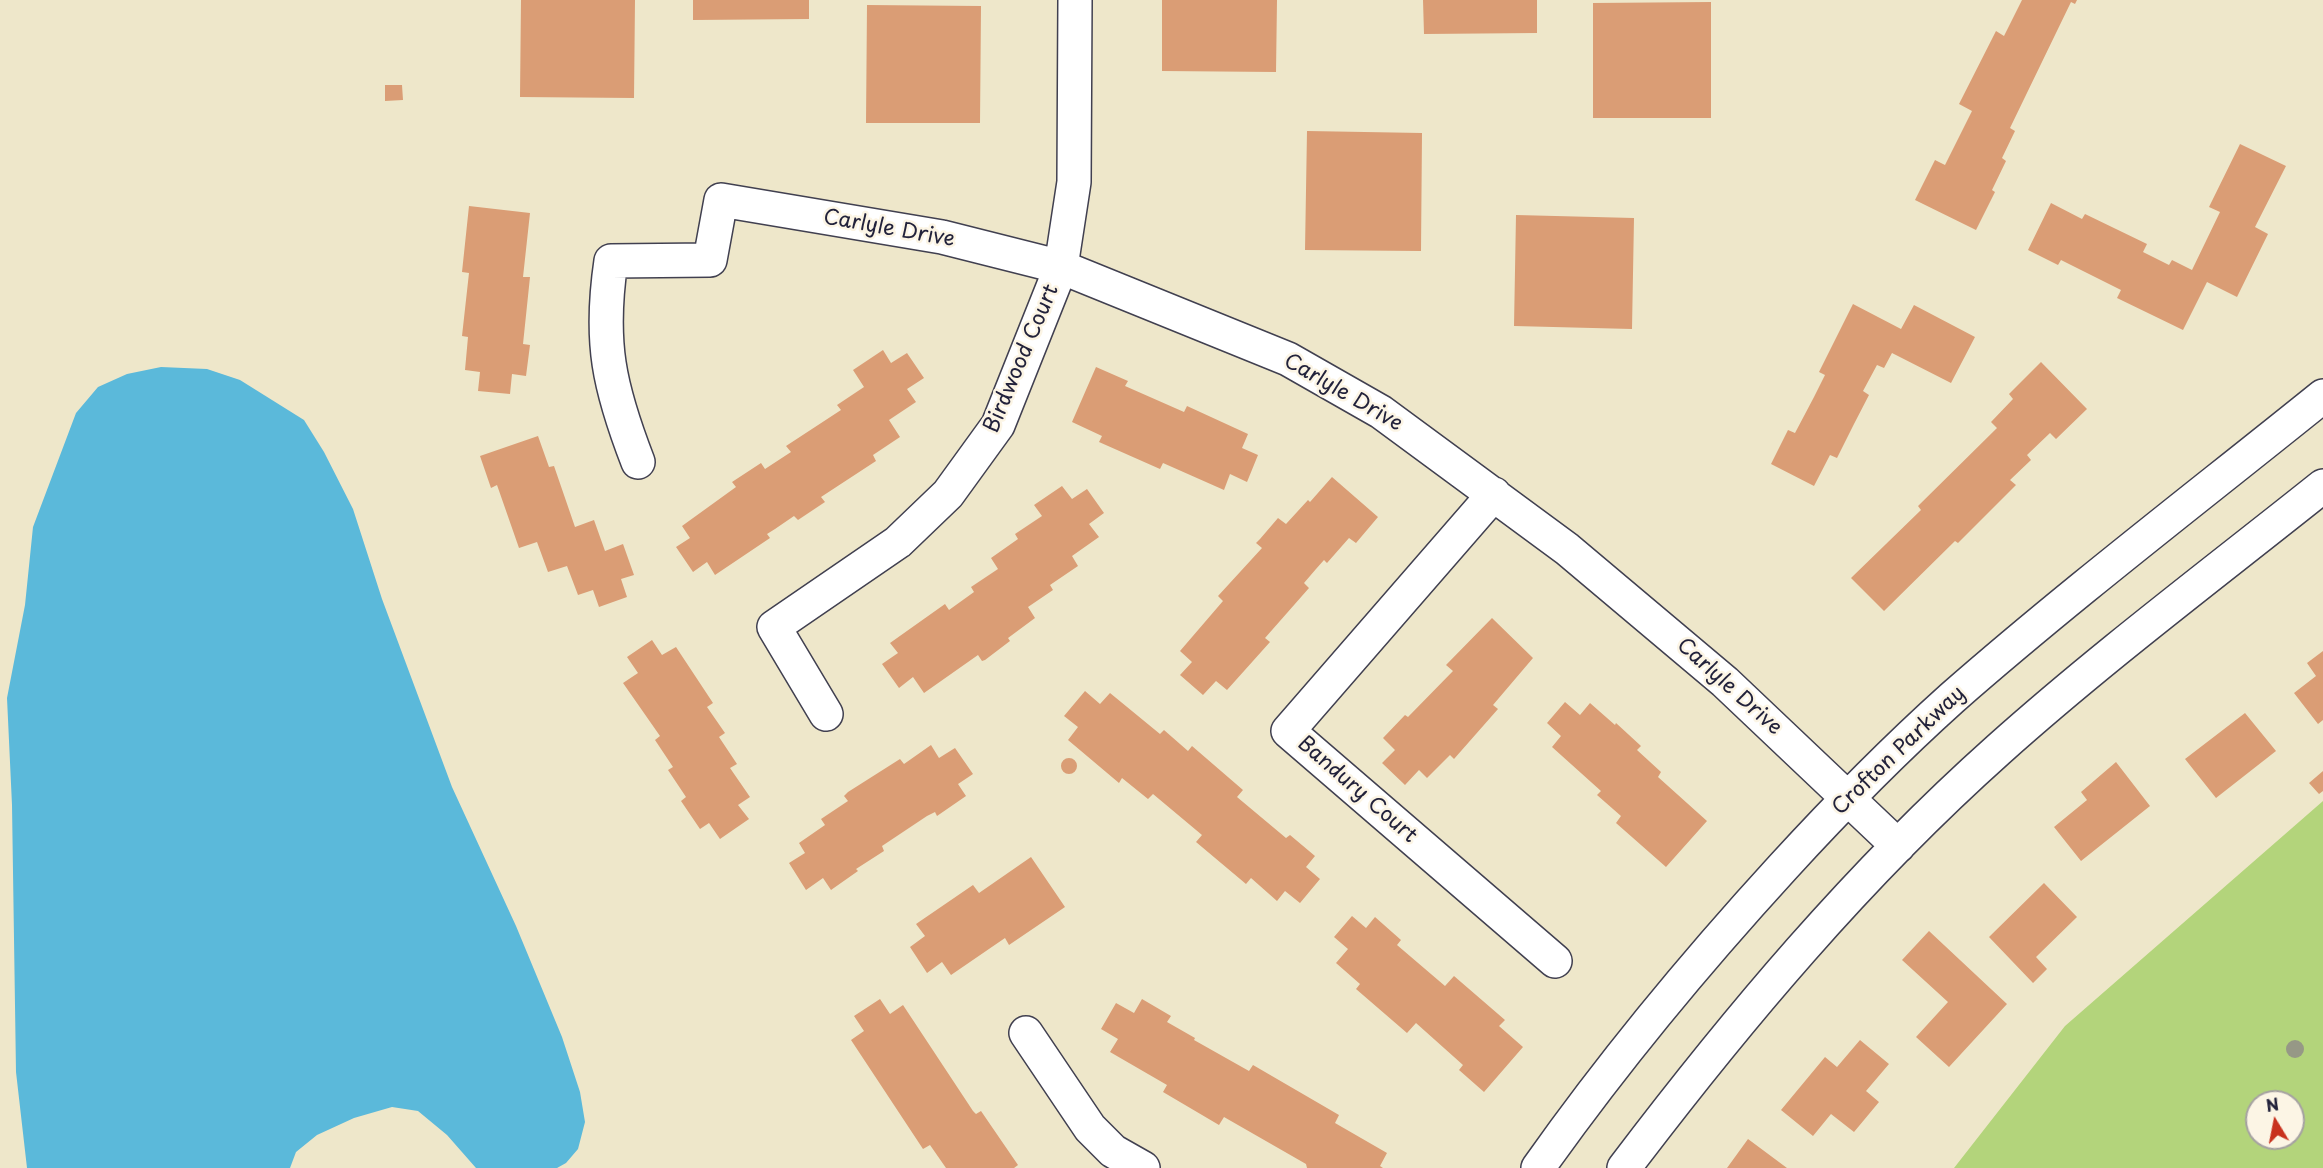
<!DOCTYPE html>
<html>
<head>
<meta charset="utf-8">
<style>
  body { margin:0 }
  #map { position:relative; width:2323px; height:1168px; overflow:hidden; background:#eee7ca; font-family:"Playpen Sans",sans-serif }
  canvas { display:block }
  .north { position:absolute; left:2245px; top:1090px; width:60px; height:60px; box-sizing:border-box; background:#fcf5e5; border:2px solid #a5a1a1; border-radius:50%; rotate:350deg; font-size:16px; font-weight:700; line-height:24px; text-align:center; color:#22223b }
  .north::after { content:''; display:block; margin:auto; width:21px; height:27px; background:#c8321e; clip-path:polygon(50% 0,100% 100%,50% 72%,0 100%) }
</style>
</head>
<body>
<div id="map">
<canvas width="2323" height="1168"></canvas>
<div class="north">N</div>
</div>
<script>
const ctx = document.querySelector('canvas').getContext('2d');
ctx.lineJoin = 'round';
function fill(path, color) { ctx.fillStyle = color; ctx.fill(path, 'evenodd'); }
function strokePath(path, color, width, dash) { ctx.strokeStyle = color; ctx.lineWidth = width; ctx.lineCap = dash ? 'butt' : 'round'; ctx.setLineDash(dash || []); ctx.stroke(path); }
function label(font, color, halo, rows, align = 'center') {
  ctx.font = font + ' "Playpen Sans",sans-serif'; ctx.lineWidth = 5; ctx.setLineDash([]); ctx.textBaseline = 'middle'; ctx.strokeStyle = halo; ctx.fillStyle = color; for (const [text, x, y, turn = 0] of rows) {
    ctx.save(); ctx.translate(x, y); ctx.rotate((+turn || 0) * Math.PI / 180); ctx.textAlign = isNaN(turn) ? turn : align; if (halo) ctx.strokeText(text, 0, 0); ctx.fillText(text, 0, 0); ctx.restore();
  }
}
fill(new Path2D(`
  M 2323,801 L 2323,1168 L 1954,1168 L 2065,1026 ZM 2257,1102 L 2293,1102 L 2293,1138 L 2257,1138 Z`), '#b3d47b');
fill(new Path2D(`
  M 161,367 L 207,369 L 240,380 L 304,420 L 324,452 L 353,509 L 382,599 L 452,787 L 516,926 L 562,1037 L 580,1092 L 585,1122 L 578,1149 L 566,1163 L 557,1168 L 476,1168 L 447,1135 L 418,1111 L 392,1107 L 354,1118 L 317,1135 L 296,1152 L 290,1168 L 27,1168 L 16,1072 L 12,805 L 7,698 L 25,605 L 33,527 L 76,413 L 98,387 L 127,374 Z`), '#5bb9da');
fill(new Path2D(`
  M 521,0 L 635,0 L 634,98 L 520,97 Z
  M 693,0 L 809,0 L 809,19 L 693,20 Z
  M 1162,0 L 1277,0 L 1276,72 L 1162,71 Z
  M 1423,0 L 1537,0 L 1537,33 L 1424,34 Z
  M 2022,0 L 2077,0 L 2075,4 L 2071,2 L 2010,128 L 2015,131 L 2002,158 L 2006,161 L 1992,190 L 1995,192 L 1976,230 L 1915,200 L 1935,160 L 1945,165 L 1972,111 L 1959,104 L 1996,31 L 2004,36 Z
  M 1711,2 L 1711,118 L 1593,118 L 1593,3 Z
  M 867,5 L 981,6 L 980,123 L 866,123 Z
  M 385,85 L 402,85 L 403,100 L 385,101 Z
  M 1307,131 L 1422,133 L 1421,251 L 1305,250 Z
  M 2240,144 L 2286,166 L 2255,227 L 2268,234 L 2237,297 L 2207,282 L 2183,330 L 2117,298 L 2121,290 L 2061,260 L 2058,265 L 2028,250 L 2051,203 L 2082,219 L 2085,214 L 2147,244 L 2143,252 L 2169,265 L 2172,260 L 2192,270 L 2220,212 L 2209,207 Z
  M 469,206 L 530,213 L 523,277 L 530,277 L 523,344 L 530,345 L 526,376 L 512,374 L 510,394 L 478,391 L 480,372 L 465,370 L 468,337 L 462,336 L 469,273 L 462,272 Z
  M 1516,215 L 1634,218 L 1632,329 L 1514,326 Z
  M 1853,304 L 1901,329 L 1914,305 L 1975,337 L 1951,383 L 1892,353 L 1884,368 L 1877,365 L 1863,391 L 1869,395 L 1854,424 L 1837,458 L 1830,455 L 1814,486 L 1771,464 L 1788,430 L 1795,433 L 1814,397 L 1825,375 L 1819,372 Z
  M 883,350 L 891,363 L 907,353 L 924,378 L 907,389 L 916,402 L 889,420 L 900,437 L 873,455 L 876,461 L 821,497 L 825,502 L 798,520 L 794,516 L 775,529 L 767,534 L 770,538 L 715,575 L 707,562 L 693,572 L 676,547 L 690,538 L 682,526 L 736,487 L 732,482 L 761,463 L 765,469 L 791,452 L 786,446 L 841,410 L 837,405 L 864,387 L 853,370 Z
  M 2041,362 L 2087,409 L 2056,439 L 2050,433 L 2027,455 L 2031,460 L 2010,480 L 2016,485 L 1958,543 L 1955,541 L 1884,611 L 1851,578 L 1921,510 L 1918,506 L 1997,428 L 1991,422 L 2013,399 L 2009,394 Z
  M 1096,367 L 1128,381 L 1125,386 L 1184,412 L 1187,406 L 1248,434 L 1242,448 L 1258,455 L 1247,482 L 1230,474 L 1224,490 L 1163,463 L 1160,469 L 1099,442 L 1102,436 L 1072,422 Z
  M 538,436 L 549,467 L 554,466 L 575,527 L 594,520 L 605,551 L 623,544 L 634,575 L 621,579 L 627,597 L 599,607 L 593,590 L 578,595 L 567,566 L 548,572 L 537,542 L 519,548 L 497,485 L 491,488 L 480,456 Z
  M 1332,477 L 1378,517 L 1356,543 L 1349,538 L 1327,563 L 1324,560 L 1316,569 L 1304,583 L 1309,588 L 1265,638 L 1270,642 L 1227,690 L 1216,681 L 1203,695 L 1180,675 L 1192,662 L 1180,651 L 1223,601 L 1218,596 L 1262,548 L 1256,543 L 1260,539 L 1278,518 L 1286,524 L 1308,500 L 1310,502 Z
  M 1062,486 L 1072,499 L 1087,489 L 1104,513 L 1089,524 L 1099,537 L 1072,556 L 1078,566 L 1050,585 L 1053,590 L 1028,607 L 1035,618 L 1008,638 L 1010,641 L 985,660 L 982,661 L 978,655 L 924,693 L 913,677 L 899,688 L 882,664 L 898,653 L 890,643 L 945,604 L 949,610 L 974,592 L 971,587 L 998,569 L 991,558 L 1018,539 L 1015,534 L 1042,516 L 1034,505 Z
  M 1492,618 L 1533,658 L 1493,705 L 1498,709 L 1454,759 L 1450,755 L 1427,778 L 1419,770 L 1405,785 L 1382,763 L 1395,750 L 1383,738 L 1405,715 L 1408,717 L 1453,671 L 1446,665 Z
  M 652,640 L 662,655 L 676,647 L 713,703 L 707,707 L 725,733 L 719,737 L 737,764 L 730,768 L 750,797 L 738,805 L 749,819 L 720,839 L 709,823 L 700,829 L 681,801 L 686,797 L 668,770 L 673,767 L 655,740 L 660,736 L 623,683 L 638,673 L 627,657 Z
  M 2323,651 L 2323,720 L 2318,724 L 2294,693 L 2316,676 L 2307,663 Z
  M 1085,691 L 1100,704 L 1110,693 L 1160,734 L 1164,730 L 1188,751 L 1192,746 L 1243,790 L 1237,797 L 1286,838 L 1290,835 L 1315,856 L 1306,867 L 1320,879 L 1300,903 L 1285,891 L 1277,901 L 1251,878 L 1246,884 L 1196,842 L 1202,835 L 1153,794 L 1148,799 L 1122,778 L 1119,783 L 1068,740 L 1078,727 L 1064,716 Z
  M 1565,702 L 1580,715 L 1590,703 L 1615,725 L 1616,723 L 1641,746 L 1637,750 L 1661,772 L 1658,777 L 1707,821 L 1666,867 L 1616,823 L 1621,816 L 1597,795 L 1601,791 L 1552,747 L 1561,736 L 1547,723 Z
  M 2245,713 L 2276,751 L 2216,798 L 2185,759 Z
  M 931,745 L 939,758 L 955,748 L 973,774 L 958,784 L 966,796 L 937,816 L 935,812 L 927,816 L 882,846 L 884,851 L 856,869 L 858,871 L 831,890 L 823,878 L 806,890 L 789,863 L 805,853 L 799,843 L 825,825 L 821,819 L 848,801 L 844,796 L 848,792 L 900,759 L 904,764 Z
  M1061 766a8 8 0 1 1 16 0a8 8 0 1 1-16 0Z
  M 2116,762 L 2150,806 L 2081,861 L 2054,827 L 2087,800 L 2081,792 Z
  M 2323,771 L 2323,791 L 2319,794 L 2309,783 Z
  M 1031,857 L 1065,907 L 1009,945 L 1005,938 L 951,975 L 942,962 L 927,973 L 910,947 L 925,936 L 916,924 L 973,885 L 979,893 Z
  M 2044,883 L 2077,917 L 2036,957 L 2047,969 L 2033,983 L 1989,937 Z
  M 1352,916 L 1366,928 L 1375,917 L 1401,940 L 1397,945 L 1445,986 L 1454,976 L 1505,1020 L 1499,1026 L 1523,1047 L 1484,1092 L 1459,1070 L 1463,1065 L 1416,1023 L 1407,1033 L 1356,989 L 1360,984 L 1336,963 L 1348,949 L 1334,937 Z
  M 1929,931 L 2007,1004 L 1949,1067 L 1916,1037 L 1948,1002 L 1902,960 Z
  M 880,999 L 890,1014 L 903,1005 L 973,1111 L 976,1114 L 981,1111 L 1018,1165 L 1014,1168 L 946,1168 L 930,1145 L 923,1149 L 851,1040 L 864,1031 L 854,1016 Z
  M 1142,999 L 1171,1016 L 1167,1022 L 1195,1038 L 1194,1040 L 1249,1071 L 1253,1065 L 1339,1115 L 1335,1123 L 1387,1153 L 1380,1166 L 1383,1168 L 1307,1168 L 1306,1164 L 1224,1117 L 1219,1125 L 1163,1092 L 1167,1085 L 1110,1052 L 1118,1039 L 1101,1029 L 1116,1003 L 1134,1013 Z
  M 1860,1040 L 1889,1064 L 1866,1091 L 1879,1102 L 1854,1132 L 1831,1114 L 1813,1136 L 1781,1110 L 1825,1057 L 1837,1067 Z
  M 1748,1139 L 1787,1168 L 1727,1168 Z`), '#da9d75');
const minor = new Path2D(`
  M 638,462 C 609,387 599,342 611,261 L 710,260 L 721,200 L 942,237 L 1061,267 L 1288,359 L 1381,412 L 1567,549 L 1725,682 L 1898,846
  M 1494,494 L 1288,731 L 1555,961
  M 826,714 L 774,627 L 898,542 L 948,494 L 998,425 L 1061,267 L 1074,182 L 1075,0
  M 1026,1033 L 1090,1128 L 1113,1151 L 1143,1168
  M 1538,1168 C 1613,1062 1696,962 1783,867 C 1837,808 1893,751 1952,698 C 2072,593 2199,496 2323,396
  M 1624,1168 C 1737,1019 1858,875 1998,750 C 2102,657 2214,573 2323,486`);
strokePath(minor, '#414050', 36);
strokePath(minor, '#fff', 33);
ctx.fillStyle = '#969886';
for (const [x, y] of [
  [2295,1049]
]) { ctx.beginPath(); ctx.arc(x, y, 9, 0, 2 * Math.PI); ctx.fill(); }
label('21px', '#22223b', '#fcf5e5', [
  ["Carlyle Drive",889,229,10],
  ["Birdwood Court",1022,359,-67],
  ["Carlyle Drive",1343,393,30],
  ["Carlyle Drive",1729,687,42],
  ["Crofton Parkway",1899,751,-44],
  ["Bandury Court",1357,790,41]
]);
</script>
</body>
</html>
